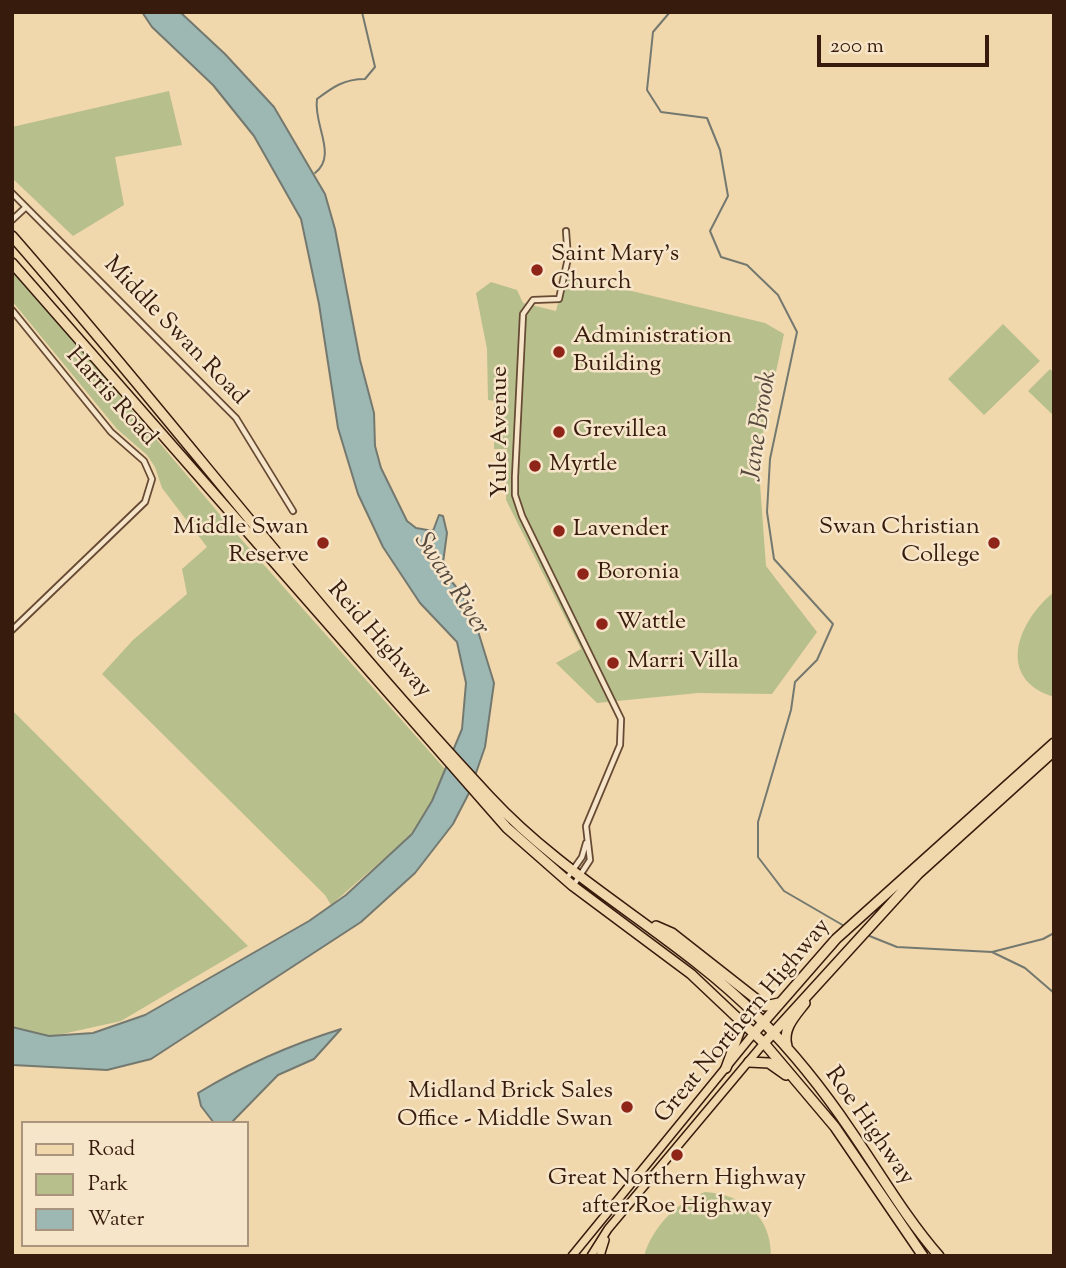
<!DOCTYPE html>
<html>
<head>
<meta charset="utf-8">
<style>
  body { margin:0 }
  #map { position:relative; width:1066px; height:1268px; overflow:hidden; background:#f1d7ac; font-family:"Sorts Mill Goudy",serif }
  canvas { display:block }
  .frame { position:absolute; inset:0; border:14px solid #371b0c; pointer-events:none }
  .legend { position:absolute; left:21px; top:1121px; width:228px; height:126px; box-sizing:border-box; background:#f6e5c9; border:2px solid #aa947d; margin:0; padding:9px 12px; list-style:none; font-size:21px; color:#371b0c }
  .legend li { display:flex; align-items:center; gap:14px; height:35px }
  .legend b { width:35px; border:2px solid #aa947d }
  .scale { position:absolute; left:817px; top:35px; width:172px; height:32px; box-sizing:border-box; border:4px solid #371b0c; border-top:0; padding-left:9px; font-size:21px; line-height:24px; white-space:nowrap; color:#371b0c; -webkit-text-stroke:5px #f6e5c9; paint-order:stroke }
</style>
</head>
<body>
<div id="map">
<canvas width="1066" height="1268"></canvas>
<div class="frame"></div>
<ul class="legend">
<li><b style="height:9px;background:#f1d7ac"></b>Road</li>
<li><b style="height:19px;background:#b7bf8c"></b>Park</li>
<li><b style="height:19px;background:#9db7b3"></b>Water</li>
</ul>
<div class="scale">200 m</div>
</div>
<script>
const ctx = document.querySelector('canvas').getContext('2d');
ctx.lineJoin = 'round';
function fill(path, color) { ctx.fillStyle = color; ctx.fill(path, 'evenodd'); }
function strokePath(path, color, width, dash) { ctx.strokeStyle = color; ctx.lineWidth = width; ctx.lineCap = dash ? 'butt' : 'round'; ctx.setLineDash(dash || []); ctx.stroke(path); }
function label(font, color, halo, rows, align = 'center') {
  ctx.font = font + ' "Sorts Mill Goudy",serif'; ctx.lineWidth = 5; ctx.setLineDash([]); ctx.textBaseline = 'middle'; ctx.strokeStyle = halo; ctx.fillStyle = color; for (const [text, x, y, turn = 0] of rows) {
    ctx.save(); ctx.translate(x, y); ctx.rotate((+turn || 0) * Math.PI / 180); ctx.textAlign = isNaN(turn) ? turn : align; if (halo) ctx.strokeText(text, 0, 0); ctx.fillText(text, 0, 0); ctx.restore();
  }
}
fill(new Path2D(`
  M 169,91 L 182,145 L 115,157 L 124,205 L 73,236 L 12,178 L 12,127 Z
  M 12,268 L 233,530 L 445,769 L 432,801 L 412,834 L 331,905 L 325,895 L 102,674 L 133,640 L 187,594 L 182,569 L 207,547 L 162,488 L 155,467 L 147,455 L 117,429 L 12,301 Z
  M 565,275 L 765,323 L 784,334 L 758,457 L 766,566 L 817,632 L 772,694 L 698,693 L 597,703 L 556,663 L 581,649 L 506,500 L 507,449 L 494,449 L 494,401 L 488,400 L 487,349 L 476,293 L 491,282 L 517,290 L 523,303 L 556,311 Z
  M 1003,324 L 1040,361 L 984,415 L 948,379 Z
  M 1050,369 L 1054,373 L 1054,416 L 1028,391 Z
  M 1054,592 L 1054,697 C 994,678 1019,620 1054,592 Z
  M 12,710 L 248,946 L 121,1021 L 49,1037 L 12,1027 Z
  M 705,1192 C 743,1195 771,1215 771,1256 L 644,1256 C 653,1226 677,1202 705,1192 Z`), '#b7bf8c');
const water = new Path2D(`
  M 142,12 L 180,12 L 225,54 L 274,107 L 325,194 L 335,229 L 360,360 L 374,413 L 375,446 L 381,468 L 407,521 L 416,528 L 433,531 L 439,515 L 443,516 L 447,533 L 442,570 L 462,594 L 474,618 L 494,683 L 485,747 L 469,793 L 453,824 L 415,873 L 361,922 L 151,1059 L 107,1070 L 13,1065 L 12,1027 L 49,1036 L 93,1033 L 145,1015 L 309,921 L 346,895 L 412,834 L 432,801 L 462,729 L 466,683 L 457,642 L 420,603 L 383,547 L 358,494 L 338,428 L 319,304 L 301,219 L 254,136 L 213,85 L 152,27 Z
  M 341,1029 L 314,1059 L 278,1075 L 231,1123 L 214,1123 L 201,1106 L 198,1093 C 244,1065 290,1045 341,1029 Z`);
fill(water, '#9db7b3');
strokePath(water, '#747970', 2);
strokePath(new Path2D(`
  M 670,12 L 653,32 L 647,90 L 661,112 L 707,118 L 720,150 L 728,196 L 710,231 L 721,257 L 747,265 L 778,295 L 797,332 L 770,459 L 767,512 L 774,559 L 833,624 L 817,660 L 795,682 L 791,710 L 758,822 L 758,857 L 784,891 L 846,927
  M 315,173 C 338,155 313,125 317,99 C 333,87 344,79 365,79 L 375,67 L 362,12
  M 867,935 L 897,947 L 992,952 L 1025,968 L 1054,993
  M 992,952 L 1043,939 L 1054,933`), '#747970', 2);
const street = new Path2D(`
  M 12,193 L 236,418 L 293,511
  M 12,220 L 26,207
  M 566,231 L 568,258 L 559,299 L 533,300 L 523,314 L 515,477 L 515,495 L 522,516 L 621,719 L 620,745 L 586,826 L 590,860 L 573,886
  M 12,310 L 111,432 L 144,461 L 152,479 L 145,502 L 12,630
  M 565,881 L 582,857 L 586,843`);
const primary = new Path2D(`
  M 572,1256 L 754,1033
  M 591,1256 L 608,1229 L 764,1043
  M 600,1256 L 605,1240`);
const highway = new Path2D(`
  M 12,236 C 174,421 322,618 490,797 C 570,883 677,935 759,1018 C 793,1052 824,1091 851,1131 C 880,1173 905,1217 939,1256
  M 12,263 L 507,828 L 573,886 L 691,974 L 764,1043 L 835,1127 L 923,1256
  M 656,926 L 672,933 L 765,1006 L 779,1003
  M 754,1033 L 836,939 L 1054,743
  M 764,1043 L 918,874 L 1054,751
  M 787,1046 C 782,1029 795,1016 805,1003
  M 749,1062 L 769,1063 L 786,1075
  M 726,1068 L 741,1027 L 739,1020`);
strokePath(street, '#664a34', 8);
strokePath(primary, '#371b0c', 10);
strokePath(highway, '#371b0c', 12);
strokePath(street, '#f6e5c9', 4.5);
strokePath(primary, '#f1d7ac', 7);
strokePath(highway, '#f1d7ac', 9);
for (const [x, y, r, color] of [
  [537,270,7,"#8f2418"],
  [559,352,7,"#8f2418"],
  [559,432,7,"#8f2418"],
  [535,466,7,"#8f2418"],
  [559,531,7,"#8f2418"],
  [323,543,7,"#8f2418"],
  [994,543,7,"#8f2418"],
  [583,574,7,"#8f2418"],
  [602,624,7,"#8f2418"],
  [613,663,7,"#8f2418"],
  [627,1107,7,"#8f2418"],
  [677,1155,7,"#8f2418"]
]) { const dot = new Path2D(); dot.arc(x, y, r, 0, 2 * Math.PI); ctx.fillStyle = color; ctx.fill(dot); strokePath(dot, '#f6e5c9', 2.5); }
label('24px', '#371b0c', '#f6e5c9', [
  ["Saint Mary's",551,256],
  ["Church",551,284],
  ["Administration",573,338],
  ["Building",573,366],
  ["Grevillea",573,432],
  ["Myrtle",549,466],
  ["Middle Swan",309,529,"right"],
  ["Reserve",309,557,"right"],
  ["Swan Christian",980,529,"right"],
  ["College",980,557,"right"],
  ["Lavender",573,531],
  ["Boronia",597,574],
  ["Wattle",616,624],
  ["Marri Villa",627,663],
  ["Midland Brick Sales",613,1093,"right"],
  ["Office - Middle Swan",613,1121,"right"],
  ["Great Northern Highway",677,1180,"center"],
  ["after Roe Highway",677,1208,"center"]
], 'left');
label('24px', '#371b0c', '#f6e5c9', [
  ["Middle Swan Road",174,332,46],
  ["Harris Road",110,398,48],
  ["Yule Avenue",502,432,-90],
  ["Reid Highway",378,641,49],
  ["Great Northern Highway",744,1022,-50],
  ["Roe Highway",868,1127,55]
]);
label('italic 26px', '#564a3e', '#f6e5c9', [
  ["Jane Brook",762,426,-81],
  ["Swan River",450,585,57]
]);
</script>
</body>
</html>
